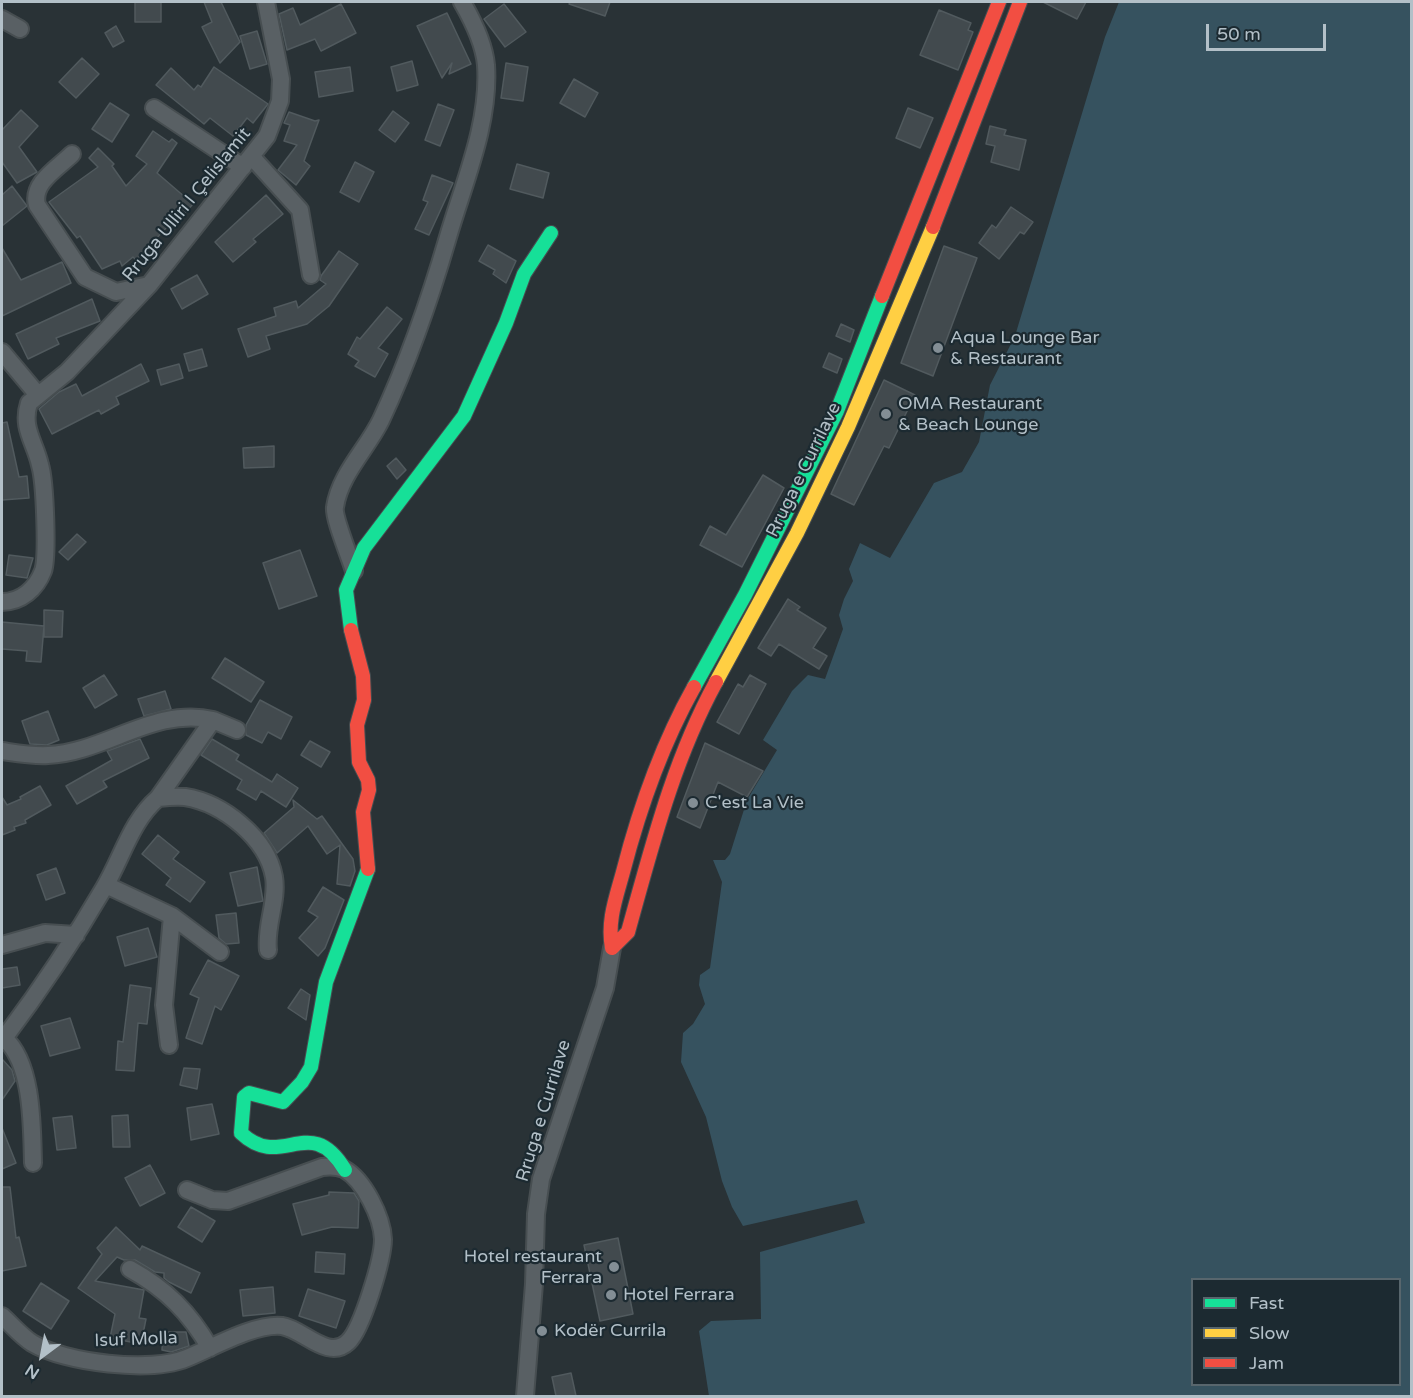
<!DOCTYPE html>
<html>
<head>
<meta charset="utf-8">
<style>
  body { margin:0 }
  #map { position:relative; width:1413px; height:1398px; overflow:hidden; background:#293236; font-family:"Varela Round",sans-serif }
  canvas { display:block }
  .frame { position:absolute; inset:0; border:3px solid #b3c0c8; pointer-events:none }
  .legend { position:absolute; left:1191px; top:1278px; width:210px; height:108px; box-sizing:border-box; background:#1c2a31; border:2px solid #58666d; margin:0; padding:8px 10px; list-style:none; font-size:18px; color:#b3c0c8 }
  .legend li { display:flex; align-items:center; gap:12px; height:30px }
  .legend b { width:30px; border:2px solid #58666d }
  .north { position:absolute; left:12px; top:1326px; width:60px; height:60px; -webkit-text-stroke:4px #1c2a31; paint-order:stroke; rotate:212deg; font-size:16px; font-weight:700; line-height:24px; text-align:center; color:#b3c0c8 }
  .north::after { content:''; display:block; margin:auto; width:21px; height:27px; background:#b3c0c8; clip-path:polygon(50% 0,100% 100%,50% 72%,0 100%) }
  .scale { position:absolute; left:1206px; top:24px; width:120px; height:27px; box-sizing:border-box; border:3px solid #b3c0c8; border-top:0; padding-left:8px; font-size:18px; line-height:21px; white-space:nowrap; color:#b3c0c8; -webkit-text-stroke:4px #1c2a31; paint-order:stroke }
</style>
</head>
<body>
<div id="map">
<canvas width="1413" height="1398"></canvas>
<div class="frame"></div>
<ul class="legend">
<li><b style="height:8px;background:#16e098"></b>Fast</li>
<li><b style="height:8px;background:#ffcf43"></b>Slow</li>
<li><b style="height:8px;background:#f24e42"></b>Jam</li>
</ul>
<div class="north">N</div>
<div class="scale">50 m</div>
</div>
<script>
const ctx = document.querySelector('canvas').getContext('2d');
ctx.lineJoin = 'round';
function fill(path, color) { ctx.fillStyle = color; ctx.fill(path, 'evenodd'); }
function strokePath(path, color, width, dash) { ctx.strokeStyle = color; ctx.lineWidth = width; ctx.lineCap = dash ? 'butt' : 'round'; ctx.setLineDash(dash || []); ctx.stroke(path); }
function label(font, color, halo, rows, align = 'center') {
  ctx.font = font + ' "Varela Round",sans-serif'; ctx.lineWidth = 4.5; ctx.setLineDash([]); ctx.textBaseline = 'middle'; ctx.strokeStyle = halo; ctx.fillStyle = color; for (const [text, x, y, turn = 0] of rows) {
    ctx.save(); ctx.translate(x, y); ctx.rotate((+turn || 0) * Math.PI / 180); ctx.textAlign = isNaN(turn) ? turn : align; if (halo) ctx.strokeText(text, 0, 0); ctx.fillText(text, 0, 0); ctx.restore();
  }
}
fill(new Path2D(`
  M 1119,2 L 1411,2 L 1411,1396 L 709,1396 L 699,1331 L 711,1321 L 761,1319 L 760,1252 L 865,1223 L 857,1200 L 743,1226 L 732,1207 L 722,1181 L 706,1117 L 681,1062 L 683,1033 L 693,1024 L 705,1004 L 699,985 L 700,975 L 710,968 L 722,882 L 713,860 L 725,860 L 730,854 L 747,800 L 777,750 L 763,740 L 792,691 L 808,675 L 825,679 L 843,629 L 839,615 L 844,599 L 853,581 L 849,569 L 860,543 L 890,558 L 934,483 L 962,472 L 979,442 L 990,385 L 1015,336 L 1105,37 ZM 1192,1280 L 1400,1280 L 1400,1384 L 1192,1384 Z`), '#36525f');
const building = new Path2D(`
  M 135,2 L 161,2 L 161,22 L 135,22 Z
  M 204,2 L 221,2 L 240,42 L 220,63 L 202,27 L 212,22 Z
  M 570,2 L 610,2 L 605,16 L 569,4 Z
  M 1043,2 L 1086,2 L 1077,19 Z
  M 341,4 L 356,33 L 321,51 L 315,39 L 287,50 L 279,14 L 293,8 L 300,25 Z
  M 504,4 L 526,32 L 505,47 L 484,19 Z
  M 939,10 L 971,23 L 968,30 L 973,32 L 958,70 L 920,55 Z
  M 447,13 L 471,64 L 449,74 L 452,63 L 442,78 L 417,26 Z
  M 116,26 L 124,41 L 113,47 L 105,33 Z
  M 257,31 L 267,64 L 250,69 L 240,36 Z
  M 82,58 L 99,74 L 76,98 L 59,82 Z
  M 412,61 L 418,85 L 397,91 L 391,67 Z
  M 506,63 L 528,67 L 523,101 L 501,98 Z
  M 214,67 L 268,104 L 253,123 L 247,118 L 233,136 L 210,118 L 204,124 L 156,85 L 171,68 L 194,90 L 198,85 L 201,87 Z
  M 350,67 L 353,91 L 319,97 L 315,72 Z
  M 574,79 L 598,93 L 585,117 L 560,103 Z
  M 110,103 L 129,115 L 112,142 L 92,129 Z
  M 438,104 L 454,110 L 440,146 L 425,140 Z
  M 908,108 L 933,118 L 920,148 L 896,138 Z
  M 21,110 L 38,126 L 19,147 L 37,172 L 17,183 L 2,162 L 2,130 Z
  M 393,111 L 409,123 L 395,142 L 379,130 Z
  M 289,112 L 315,121 L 319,120 L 304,161 L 310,166 L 296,185 L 278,170 L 297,145 L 284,141 L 290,125 L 284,123 Z
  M 990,126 L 1006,130 L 1004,135 L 1026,140 L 1019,170 L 991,162 L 995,146 L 986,144 Z
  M 153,131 L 169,142 L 172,139 L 177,143 L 157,173 L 193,204 L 171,229 L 168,226 L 136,260 L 133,257 L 122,266 L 120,261 L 102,269 L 80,236 L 77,238 L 49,202 L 98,167 L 89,158 L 98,148 L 114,164 L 112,166 L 126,186 L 147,164 L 136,156 Z
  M 355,162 L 374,172 L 359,202 L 340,192 Z
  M 517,164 L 549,173 L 543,198 L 510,189 Z
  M 432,175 L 453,183 L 429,235 L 415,229 L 428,202 L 423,200 Z
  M 12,186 L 27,206 L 2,226 L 2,195 Z
  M 266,195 L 283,214 L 253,239 L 256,242 L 233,262 L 215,242 Z
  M 1011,207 L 1033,222 L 1024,234 L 1020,232 L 999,259 L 979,243 L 992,225 L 996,228 Z
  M 488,245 L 516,261 L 506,283 L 493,274 L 495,270 L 479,261 Z
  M 944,246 L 977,258 L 933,376 L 901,363 Z
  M 2,248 L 21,280 L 62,262 L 71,283 L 2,316 Z
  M 339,251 L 358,264 L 329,306 L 307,324 L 266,336 L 270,349 L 248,357 L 238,329 L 276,316 L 274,308 L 296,301 L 298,308 L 326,284 L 320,280 L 321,276 Z
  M 197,275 L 208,294 L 182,309 L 171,289 Z
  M 92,299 L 100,321 L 56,338 L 59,344 L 28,359 L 16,334 Z
  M 387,307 L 402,319 L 378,348 L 388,354 L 375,377 L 355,366 L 359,361 L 348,354 L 357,337 L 360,339 Z
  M 841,324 L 854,330 L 850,342 L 836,336 Z
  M 202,349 L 207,366 L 189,371 L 184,354 Z
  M 829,353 L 842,359 L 837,373 L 823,367 Z
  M 141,364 L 149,381 L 116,397 L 119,404 L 101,414 L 99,410 L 52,434 L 39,409 L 59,392 L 76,384 L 82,396 Z
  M 179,364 L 183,378 L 161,385 L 157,370 Z
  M 884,380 L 915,395 L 889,448 L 884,446 L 854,505 L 831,494 Z
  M 7,422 L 19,477 L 27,476 L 29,498 L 2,500 L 2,423 Z
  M 274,446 L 274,467 L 244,468 L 243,448 Z
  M 396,458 L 406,470 L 397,479 L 387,466 Z
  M 763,475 L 784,488 L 742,567 L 700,545 L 710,526 L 726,535 Z
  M 77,534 L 86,542 L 68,560 L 59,552 Z
  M 300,550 L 317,596 L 279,609 L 263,563 Z
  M 9,555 L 33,558 L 27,578 L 6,575 Z
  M 788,599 L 800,607 L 797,610 L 826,628 L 813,648 L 827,656 L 819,669 L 779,644 L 771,656 L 758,648 Z
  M 44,610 L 63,611 L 62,637 L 44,637 Z
  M 2,622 L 44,626 L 41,662 L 26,661 L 27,651 L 2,649 Z
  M 225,658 L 264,682 L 251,702 L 212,678 Z
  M 104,675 L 117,695 L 95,708 L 83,688 Z
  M 750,675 L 766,684 L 739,734 L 717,722 L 738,684 L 743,687 Z
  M 165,691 L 171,709 L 144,716 L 138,699 Z
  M 260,700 L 292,717 L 281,739 L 268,732 L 262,743 L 246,735 L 246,725 Z
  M 48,711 L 59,740 L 47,745 L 30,744 L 22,721 Z
  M 140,739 L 149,758 L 103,781 L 107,787 L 77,804 L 66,786 L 112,760 L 107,751 Z
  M 212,739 L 239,755 L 236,760 L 272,782 L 277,774 L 298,788 L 286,807 L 261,791 L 256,800 L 237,789 L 242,780 L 201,755 Z
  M 310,741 L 330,752 L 321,767 L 301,755 Z
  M 705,743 L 763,771 L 747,797 L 718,782 L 700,828 L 677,817 Z
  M 40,786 L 51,805 L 25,820 L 26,823 L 14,827 L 15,830 L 2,835 L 2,797 L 7,805 L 21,799 L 20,797 Z
  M 293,800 L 317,819 L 322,816 L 353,859 L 355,871 L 350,886 L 337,884 L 340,845 L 327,854 L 308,826 L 277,853 L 264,833 L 294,807 Z
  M 158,835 L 179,852 L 173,859 L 205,882 L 190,902 L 166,885 L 171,878 L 142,854 Z
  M 257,867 L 263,901 L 238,906 L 230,873 Z
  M 56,868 L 65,893 L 46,900 L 37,875 Z
  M 323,887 L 344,900 L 325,948 L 318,956 L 299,938 L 318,917 L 308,911 Z
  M 236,913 L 239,943 L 226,944 L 219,938 L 216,915 Z
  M 148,928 L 157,957 L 125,966 L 117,937 Z
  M 208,960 L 239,976 L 221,1010 L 215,1006 L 202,1044 L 186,1038 L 199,998 L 190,994 Z
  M 17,967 L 20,985 L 2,988 L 2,969 Z
  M 130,985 L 151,988 L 147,1024 L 138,1023 L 134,1071 L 116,1070 L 118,1041 L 123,1042 Z
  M 301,989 L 310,995 L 306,1020 L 288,1008 Z
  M 70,1018 L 80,1048 L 50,1056 L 41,1026 Z
  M 2,1059 L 12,1070 L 15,1081 L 2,1100 Z
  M 184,1068 L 200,1069 L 197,1089 L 180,1085 Z
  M 212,1104 L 219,1134 L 191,1140 L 187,1108 Z
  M 128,1115 L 130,1147 L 113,1147 L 112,1116 Z
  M 72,1116 L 76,1148 L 57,1150 L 53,1118 Z
  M 2,1128 L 16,1163 L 2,1169 Z
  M 150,1165 L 165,1193 L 140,1206 L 125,1178 Z
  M 2,1187 L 10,1187 L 16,1238 L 19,1237 L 26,1266 L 2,1271 Z
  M 329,1192 L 354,1193 L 359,1201 L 358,1228 L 332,1227 L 302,1235 L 293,1204 L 329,1195 Z
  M 191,1207 L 215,1221 L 202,1242 L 178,1227 Z
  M 116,1227 L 140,1250 L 142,1246 L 200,1273 L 191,1293 L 169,1282 L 164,1278 L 164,1273 L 155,1272 L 135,1260 L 124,1260 L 117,1257 L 95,1281 L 144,1290 L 139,1318 L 146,1319 L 141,1344 L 110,1338 L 115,1314 L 78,1288 L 102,1254 L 97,1248 Z
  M 618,1238 L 633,1314 L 600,1321 L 584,1245 Z
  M 316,1252 L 345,1254 L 344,1274 L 315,1272 Z
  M 41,1283 L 69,1301 L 51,1329 L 23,1311 Z
  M 273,1287 L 275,1313 L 243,1316 L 240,1290 Z
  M 308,1289 L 345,1301 L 336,1328 L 299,1316 Z
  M 163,1332 L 186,1332 L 189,1346 L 171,1352 L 162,1350 Z
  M 571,1373 L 576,1396 L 556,1396 L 552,1377 Z`);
fill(building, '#424a4e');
strokePath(building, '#515a5e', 1.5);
const street = new Path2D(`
  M 2,19 L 20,29
  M 154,108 L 243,167
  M 72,154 C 58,168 31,183 37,205 L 85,277 L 116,292 L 149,285
  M 252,157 L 300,210 L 311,275
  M 2,352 L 38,395
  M 354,571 C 350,557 333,517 335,507 C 340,474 367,449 381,420 C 409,360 430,299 448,237 C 464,182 490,123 486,65 C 484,43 473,21 462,2
  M 2,602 C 21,602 36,589 43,571 C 48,557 45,481 40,465 C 35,442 21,428 29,403 L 67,372 L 149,285 L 267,136 L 280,101 L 281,79 L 266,2
  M 213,720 L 237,730
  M 2,751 C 16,753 33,756 48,755 C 104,753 155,706 213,720 L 158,798
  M 106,885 L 172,916 L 220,952
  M 2,945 L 45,933 L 76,935
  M 4,1038 C 33,1063 32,1127 33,1163
  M 2,1041 C 39,992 73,941 104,888 C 122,858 131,821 158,798 C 167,797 177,796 185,797 C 223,803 267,838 274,877 C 278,901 265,926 268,950
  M 169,1045 L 164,1005 L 172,916
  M 130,1269 C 166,1289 189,1312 210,1348
  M 2,1316 C 11,1324 21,1336 32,1343 C 65,1363 151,1373 187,1358 C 212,1348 255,1323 282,1326 C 303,1329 328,1361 348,1342 C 362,1329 383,1259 383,1239 C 382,1217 364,1180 344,1169 C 337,1166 330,1166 322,1167 L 228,1201 L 212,1200 L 187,1190
  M 525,1396 L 534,1284 L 536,1214 L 541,1179 L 605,988 L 612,948`);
const fast = new Path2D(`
  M 351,630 L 346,590 L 364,548 L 464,416 L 506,323 L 524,274 L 551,233
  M 694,687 L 745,595 L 837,411 L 882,296
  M 345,1170 C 310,1111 282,1172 241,1133 L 244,1097 L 249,1093 L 283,1102 L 302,1082 L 311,1067 L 326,982 L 368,869`);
const slow = new Path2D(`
  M 716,682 L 797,533 L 848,427 L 933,227`);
const jam = new Path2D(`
  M 933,227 L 1020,2
  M 882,296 L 999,2
  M 351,630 L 363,676 L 364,700 L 357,725 L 359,762 L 368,780 L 369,790 L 363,812 L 368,869
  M 612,948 L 628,932 C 652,846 673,761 716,682
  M 612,948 C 607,921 616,898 623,872 C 640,806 661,746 694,687`);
strokePath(street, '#474e51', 20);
strokePath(fast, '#474e51', 16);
strokePath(slow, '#474e51', 16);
strokePath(jam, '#474e51', 16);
strokePath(street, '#596064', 16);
strokePath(fast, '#16e098', 14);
strokePath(slow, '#ffcf43', 14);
strokePath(jam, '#f24e42', 14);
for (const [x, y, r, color] of [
  [938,348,6,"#838e95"],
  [886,414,6,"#838e95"],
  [693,803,6,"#838e95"],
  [614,1267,6,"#838e95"],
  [611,1295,6,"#838e95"],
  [542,1331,6,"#838e95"]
]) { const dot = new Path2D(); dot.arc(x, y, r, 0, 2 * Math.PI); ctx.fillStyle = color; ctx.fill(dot); strokePath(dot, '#1c2a31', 2); }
label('18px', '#b3c0c8', '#1c2a31', [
  ["Rruga Ulliri I Çelislamit",187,205,-51],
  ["Rruga e Currilave",804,470,-64],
  ["Rruga e Currilave",544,1111,-73],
  ["Isuf Molla",136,1340,-2]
]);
label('18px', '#b3c0c8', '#1c2a31', [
  ["Aqua Lounge Bar",950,338],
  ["& Restaurant",950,359],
  ["OMA Restaurant",898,404],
  ["& Beach Lounge",898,425],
  ["C'est La Vie",705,803],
  ["Hotel restaurant",602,1257,"right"],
  ["Ferrara",602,1278,"right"],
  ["Hotel Ferrara",623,1295],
  ["Kodër Currila",554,1331]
], 'left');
</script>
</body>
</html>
